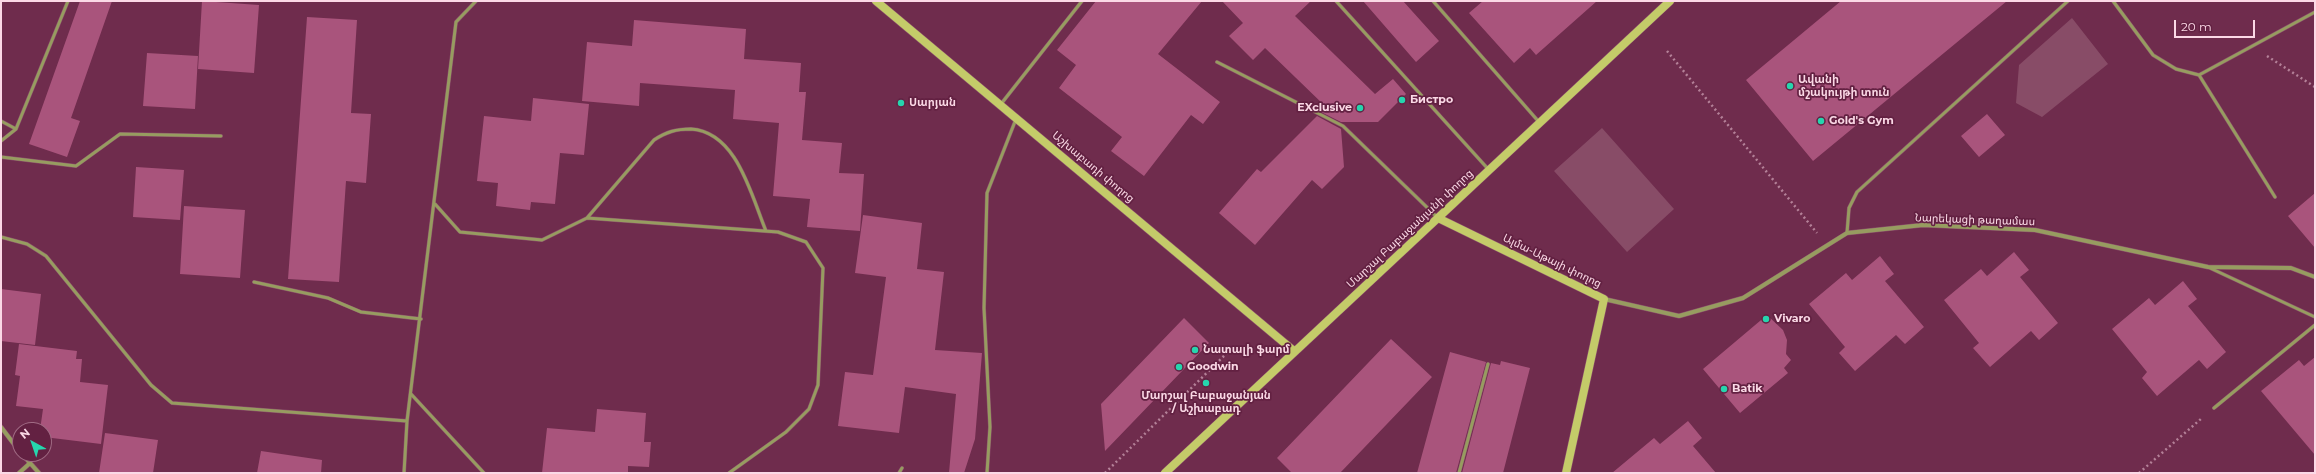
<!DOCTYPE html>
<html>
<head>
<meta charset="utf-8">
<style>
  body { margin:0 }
  #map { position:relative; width:2316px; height:474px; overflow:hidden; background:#6f2c4d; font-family:Montserrat,sans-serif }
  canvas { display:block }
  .frame { position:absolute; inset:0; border:2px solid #fbd9e6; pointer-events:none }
  .north { position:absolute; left:12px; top:422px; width:40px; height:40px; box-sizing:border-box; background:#632142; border:1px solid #a06b84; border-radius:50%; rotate:320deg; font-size:11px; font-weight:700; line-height:16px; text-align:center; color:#fbd9e6 }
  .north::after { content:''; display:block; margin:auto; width:14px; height:18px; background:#26d5ae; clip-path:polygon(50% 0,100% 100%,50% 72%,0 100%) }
  .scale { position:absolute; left:2174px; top:20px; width:81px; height:18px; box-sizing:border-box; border:2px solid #fbd9e6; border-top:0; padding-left:5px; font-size:12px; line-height:14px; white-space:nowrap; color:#fbd9e6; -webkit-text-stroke:3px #632142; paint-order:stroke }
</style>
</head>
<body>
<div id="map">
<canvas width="2316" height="474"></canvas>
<div class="frame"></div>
<div class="north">N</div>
<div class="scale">20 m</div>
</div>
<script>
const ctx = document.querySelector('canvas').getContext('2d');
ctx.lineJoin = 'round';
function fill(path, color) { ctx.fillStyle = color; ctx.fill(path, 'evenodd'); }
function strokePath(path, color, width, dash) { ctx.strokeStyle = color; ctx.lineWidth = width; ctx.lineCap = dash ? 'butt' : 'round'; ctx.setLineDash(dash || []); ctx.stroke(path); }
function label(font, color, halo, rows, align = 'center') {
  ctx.font = font + ' Montserrat,"Noto Sans Armenian",sans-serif'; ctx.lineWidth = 3.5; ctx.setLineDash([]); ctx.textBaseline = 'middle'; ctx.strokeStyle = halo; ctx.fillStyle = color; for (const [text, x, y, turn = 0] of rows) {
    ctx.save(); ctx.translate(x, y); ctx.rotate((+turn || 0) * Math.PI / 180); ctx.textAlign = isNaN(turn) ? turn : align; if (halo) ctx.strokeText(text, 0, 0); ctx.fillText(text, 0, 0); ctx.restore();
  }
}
fill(new Path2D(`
  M 2072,18 L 2108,64 L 2042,117 L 2016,103 L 2019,65 Z
  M 1602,128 L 1674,209 L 1627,252 L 1554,171 Z`), '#884c67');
fill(new Path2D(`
  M 80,1 L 112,1 L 71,118 L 80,121 L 67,157 L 29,144 Z
  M 202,1 L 259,5 L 254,73 L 198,69 Z
  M 1096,1 L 1202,1 L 1158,54 L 1220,102 L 1203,124 L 1191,115 L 1144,176 L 1111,151 L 1122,137 L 1059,88 L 1076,65 L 1057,50 Z
  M 1222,1 L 1311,1 L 1295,16 L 1375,94 L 1393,79 L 1406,94 L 1378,122 L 1341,122 L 1321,112 L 1326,107 L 1265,48 L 1253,60 L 1229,36 L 1243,23 Z
  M 1363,1 L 1403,1 L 1439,41 L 1416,62 Z
  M 1483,1 L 1597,1 L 1536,55 L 1530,48 L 1514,63 L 1469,13 Z
  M 1841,1 L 2007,1 L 1813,161 L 1746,80 Z
  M 307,17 L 357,20 L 351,113 L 371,114 L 366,183 L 346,181 L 339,282 L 288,279 Z
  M 634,20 L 746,29 L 744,59 L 801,63 L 799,92 L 806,92 L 802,140 L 842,143 L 839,173 L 864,174 L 860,231 L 807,227 L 810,199 L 773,196 L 779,123 L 733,119 L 735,90 L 640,83 L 639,106 L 582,101 L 587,42 L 632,46 Z
  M 147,53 L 198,56 L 195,109 L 143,106 Z
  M 533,98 L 589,104 L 584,155 L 560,153 L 555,204 L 531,202 L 530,210 L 496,206 L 498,183 L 477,181 L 484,116 L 531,121 Z
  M 1987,114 L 2005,135 L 1979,157 L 1961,136 Z
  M 1317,116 L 1341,129 L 1344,167 L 1322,189 L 1312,180 L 1255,245 L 1219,213 L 1257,169 L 1261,172 Z
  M 136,167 L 184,170 L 180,220 L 133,217 Z
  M 2315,193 L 2315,248 L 2288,216 Z
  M 184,206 L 245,210 L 240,278 L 180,274 Z
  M 863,215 L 922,223 L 917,269 L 944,272 L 935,350 L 982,353 L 975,439 L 964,473 L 949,473 L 956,394 L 905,387 L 899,433 L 838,426 L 845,372 L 873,375 L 886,277 L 855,273 Z
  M 2014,252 L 2029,270 L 2020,277 L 2058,323 L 2039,340 L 2031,331 L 1990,367 L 1973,348 L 1979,343 L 1944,300 L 1981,269 L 1987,276 Z
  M 1880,256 L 1894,274 L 1885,281 L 1924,327 L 1905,344 L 1896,335 L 1855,371 L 1839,353 L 1845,347 L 1809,304 L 1846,273 L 1852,280 Z
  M 2183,281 L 2197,299 L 2188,306 L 2226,352 L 2207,369 L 2199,360 L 2157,396 L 2142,378 L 2147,372 L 2112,329 L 2149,298 L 2155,305 Z
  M 1,289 L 41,294 L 35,345 L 1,341 Z
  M 1767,315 L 1783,330 L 1787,340 L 1786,354 L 1791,360 L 1784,368 L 1788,373 L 1740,413 L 1703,369 Z
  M 1184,318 L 1209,343 L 1105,451 L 1101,404 Z
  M 1391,339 L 1432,377 L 1340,473 L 1292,473 L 1277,458 Z
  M 19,344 L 77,351 L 76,359 L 82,359 L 80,382 L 108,385 L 101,444 L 44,437 L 44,430 L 40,430 L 43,409 L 16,406 L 20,376 L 15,375 Z
  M 1450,352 L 1486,362 L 1456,473 L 1417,473 Z
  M 2315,357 L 2315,455 L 2261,391 L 2299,360 L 2304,366 Z
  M 1501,361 L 1530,368 L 1503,473 L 1462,473 L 1491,363 L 1500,365 Z
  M 597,409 L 646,413 L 644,442 L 651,442 L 649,467 L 628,466 L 628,473 L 542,473 L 547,428 L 595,432 Z
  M 1688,421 L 1702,438 L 1693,446 L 1716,473 L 1612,473 L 1654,438 L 1660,444 Z
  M 105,433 L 158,440 L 153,473 L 99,473 Z
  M 261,451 L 322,460 L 321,473 L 257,473 Z`), '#a9547c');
const lane = new Path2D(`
  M 1336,1 L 1489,170
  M 1433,1 L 1539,122
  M 2113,1 L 2153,55 L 2176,69 L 2199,75 L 2315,12
  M 1217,62 L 1343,126 L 1438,218
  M 2199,75 L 2275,197
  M 1001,104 L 1082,1
  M 1,121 L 16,129
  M 1,141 L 16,129 L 68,1
  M 1,157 L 76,166 L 120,134 L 221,136
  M 435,204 L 460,232 L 542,240 L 587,218 L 778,232 L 806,242 L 823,268 L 818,385 L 809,409 L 786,432 L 729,473
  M 587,218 L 654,140 C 666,132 676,129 691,129 C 737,132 751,195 766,231
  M 1847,233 L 1849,208 L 1857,192 L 2068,1
  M 1,237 L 27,244 L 46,256 L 151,385 L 172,403 L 407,421
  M 2210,268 L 2315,317
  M 254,282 L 328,298 L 361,312 L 421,319
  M 411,394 L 484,473
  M 2214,408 L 2315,325
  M 404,473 L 407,421 L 456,22 L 476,1
  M 899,473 L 902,468
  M 987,473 L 990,427 L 984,308 L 987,193 L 1016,119
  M 1459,473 L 1488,364`);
const street = new Path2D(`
  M 1604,299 L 1679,316 L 1743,298 L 1847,233 L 1923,225 L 2035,230 L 2208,267 L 2291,268 L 2315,277
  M 1,427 L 20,452
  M 22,454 L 39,473
  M 19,473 L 29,464`);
const secondary = new Path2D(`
  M 876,1 L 1294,351
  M 1438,218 L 1604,299 L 1566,473
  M 1165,473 L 1670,1`);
strokePath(lane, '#8b4f6c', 4);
strokePath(street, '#8b4f6c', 5);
strokePath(secondary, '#8b4f6c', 9);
strokePath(new Path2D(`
  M 1667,51 L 1817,233
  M 2267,56 L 2315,87
  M 1105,473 L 1231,349
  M 2139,473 L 2202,418`), '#b48198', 2.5, [2, 3]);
strokePath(lane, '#979c60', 3);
strokePath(street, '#979c60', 4);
strokePath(secondary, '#c4cb69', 8);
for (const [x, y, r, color] of [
  [1790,86,4,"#26d5ae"],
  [1402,100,4,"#26d5ae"],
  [901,103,4,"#26d5ae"],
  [1360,108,4,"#26d5ae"],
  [1821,121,4,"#26d5ae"],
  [1766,319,4,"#26d5ae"],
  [1195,350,4,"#26d5ae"],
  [1179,367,4,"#26d5ae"],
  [1206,383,4,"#26d5ae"],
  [1724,389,4,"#26d5ae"]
]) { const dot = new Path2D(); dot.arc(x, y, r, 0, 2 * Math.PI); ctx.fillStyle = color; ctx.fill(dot); strokePath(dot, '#632142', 1.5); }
label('bold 11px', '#fbd9e6', '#632142', [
  ["Ավանի",1798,80],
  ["մշակույթի տուն",1798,93],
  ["Бистро",1410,100],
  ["Սարյան",909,103],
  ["EXclusive",1352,108,"right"],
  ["Gold's Gym",1829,121],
  ["Vivaro",1774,319],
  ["Նատալի ֆարմ",1203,350],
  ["Goodwin",1187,367],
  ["Batik",1732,389],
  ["Մարշալ Բաբաջանյան",1206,396,"center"],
  ["/ Աշխաբադ",1206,409,"center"]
], 'left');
label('11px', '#fbd9e6', '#632142', [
  ["Աշխաբադի փողոց",1093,167,40],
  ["Նարեկացի թաղամաս",1975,220,2],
  ["Մարշալ Բաբաջանյանի փողոց",1410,229,-43],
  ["Ալմա-Աթայի փողոց",1552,261,26]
]);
</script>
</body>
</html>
